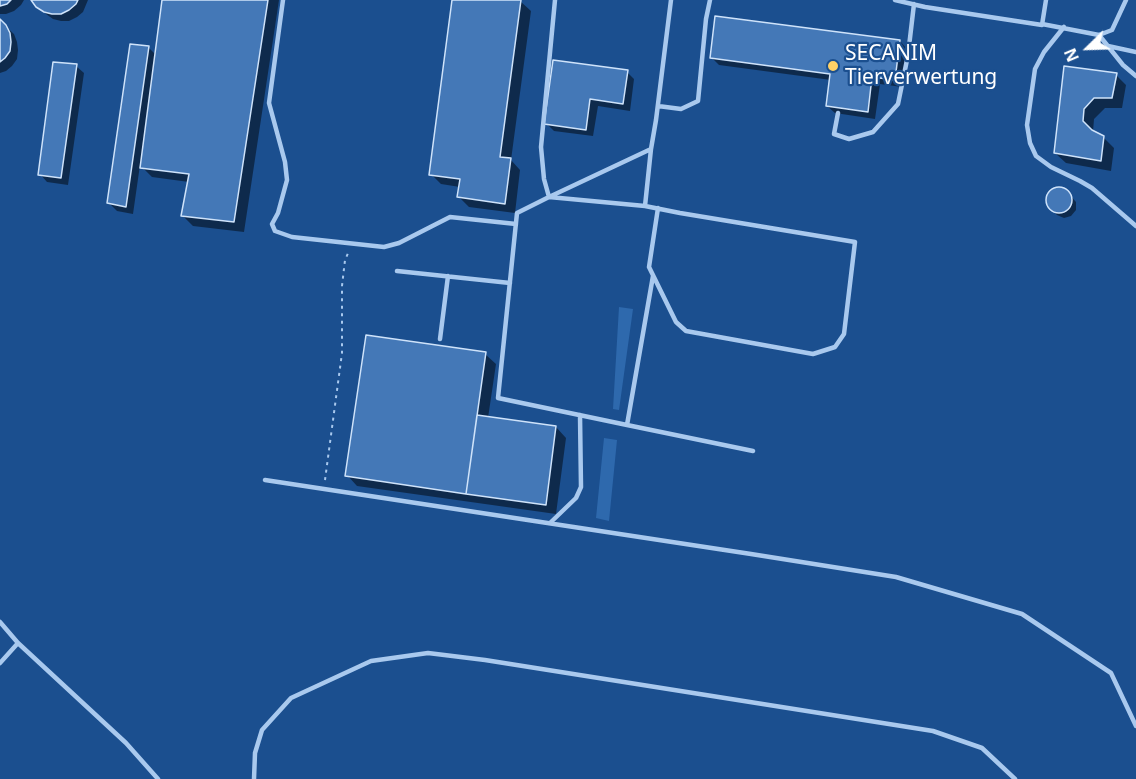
<!DOCTYPE html>
<html>
<head>
<meta charset="utf-8">
<style>
  body { margin:0 }
  #map { position:relative; width:1136px; height:779px; overflow:hidden; background:#1b4f8f; font-family:"Noto Sans",sans-serif }
  canvas { display:block }
  .north { position:absolute; left:1058px; top:18px; width:60px; height:60px; -webkit-text-stroke:4px #1b4f8f; paint-order:stroke; rotate:247deg; font-size:16px; font-weight:700; line-height:24px; text-align:center; color:#fff }
  .north::after { content:''; display:block; margin:auto; width:21px; height:27px; background:#fff; clip-path:polygon(50% 0,100% 100%,50% 72%,0 100%) }
</style>
</head>
<body>
<div id="map">
<canvas width="1136" height="779"></canvas>
<div class="north">N</div>
</div>
<script>
const ctx = document.querySelector('canvas').getContext('2d');
ctx.lineJoin = 'round';
function fill(path, color) { ctx.fillStyle = color; ctx.fill(path, 'evenodd'); }
function strokePath(path, color, width, dash) { ctx.strokeStyle = color; ctx.lineWidth = width; ctx.lineCap = dash ? 'butt' : 'round'; ctx.setLineDash(dash || []); ctx.stroke(path); }
function label(font, color, halo, rows, align = 'center') {
  ctx.font = font + ' "Noto Sans",sans-serif'; ctx.lineWidth = 4.5; ctx.setLineDash([]); ctx.textBaseline = 'middle'; ctx.strokeStyle = halo; ctx.fillStyle = color; for (const [text, x, y, turn = 0] of rows) {
    ctx.save(); ctx.translate(x, y); ctx.rotate((+turn || 0) * Math.PI / 180); ctx.textAlign = isNaN(turn) ? turn : align; if (halo) ctx.strokeText(text, 0, 0); ctx.fillText(text, 0, 0); ctx.restore();
  }
}
fill(new Path2D(`
  M 619,307 L 633,309 L 619,410 L 613,409 Z
  M 604,438 L 617,440 L 609,521 L 596,518 Z`), '#2e69ad');
fill(new Path2D(`
  M 0,0 L 24,0 L 21,5 L 14,11 L 6,14 L 0,14 Z
  M 33,0 L 88,0 L 83,12 L 77,17 L 69,21 L 61,21 L 53,19 L 46,14 Z
  M 164,0 L 279,0 L 244,232 L 193,226 L 183,216 L 189,182 L 152,177 L 140,165 L 133,214 L 117,211 L 109,203 L 148,47 L 156,55 Z
  M 454,0 L 520,1 L 531,11 L 511,160 L 520,170 L 515,213 L 469,207 L 459,197 L 460,187 L 441,184 L 431,174 Z
  M 0,21 L 14,34 L 17,42 L 18,50 L 17,59 L 12,66 L 6,71 L 0,73 Z
  M 900,41 L 907,49 L 902,87 L 880,84 L 875,119 L 835,113 L 827,106 L 831,80 L 719,65 L 711,57 Z
  M 76,66 L 84,73 L 68,185 L 47,182 L 40,174 Z
  M 1065,68 L 1116,75 L 1126,85 L 1122,108 L 1105,108 L 1094,119 L 1093,132 L 1103,137 L 1114,148 L 1111,171 L 1066,163 L 1055,153 Z
  M 627,72 L 634,79 L 630,111 L 598,106 L 593,136 L 554,131 L 546,123 Z
  M 1061,189 L 1068,193 L 1076,202 L 1076,210 L 1071,216 L 1064,218 L 1057,215 L 1051,209 L 1049,206 L 1047,199 L 1048,195 L 1054,190 Z
  M 485,354 L 496,364 L 488,418 L 556,427 L 566,438 L 556,514 L 357,486 L 347,475 Z`), '#0007');
const building = new Path2D(`
  M 0,0 L 11,0 L 7,4 L 0,6 Z
  M 31,0 L 78,0 L 76,4 L 69,10 L 61,14 L 52,14 L 44,12 L 36,7 Z
  M 162,0 L 268,0 L 234,222 L 181,216 L 189,174 L 140,168 Z
  M 452,0 L 521,0 L 500,157 L 511,158 L 505,204 L 457,197 L 460,179 L 429,175 Z
  M 715,16 L 900,40 L 895,80 L 872,77 L 868,112 L 826,106 L 830,74 L 710,58 Z
  M 0,19 L 6,25 L 10,33 L 11,42 L 10,51 L 5,58 L 0,62 Z
  M 130,44 L 149,46 L 126,207 L 107,203 Z
  M 553,60 L 628,70 L 623,104 L 590,99 L 586,130 L 544,124 Z
  M 53,62 L 77,64 L 61,178 L 38,175 Z
  M 1064,66 L 1117,73 L 1112,98 L 1094,98 L 1084,109 L 1083,121 L 1092,130 L 1104,136 L 1101,161 L 1054,153 Z
  M1046 200a13 13 0 1 1 26 0a13 13 0 1 1-26 0Z
  M 366,335 L 486,352 L 466,494 L 345,476 Z
  M 477,415 L 556,426 L 546,505 L 466,494 Z`);
fill(building, '#4478b7');
strokePath(building, '#cfe3fa', 1.5);
strokePath(new Path2D(`
  M 325,480 L 342,353 L 342,286 L 345,260 L 349,251`), '#a9c9ee', 2, [3, 4.5]);
strokePath(new Path2D(`
  M 283,0 L 269,103 L 285,162 L 287,180 L 278,213 L 272,224 L 275,231 L 292,237 L 384,247 L 399,243 L 450,217 L 516,224
  M 555,0 L 541,147 L 544,179 L 549,197 L 651,149 L 656,120 L 671,0
  M 895,0 L 925,7 L 1042,25 L 1046,0
  M 1042,24 L 1099,35 L 1112,30 L 1126,0
  M 1064,27 L 1044,52 L 1035,69 L 1027,125 L 1030,143 L 1036,156 L 1051,167 L 1080,181 L 1092,188 L 1136,226
  M 1099,35 L 1123,65 L 1136,76
  M 1108,46 L 1136,52
  M 658,106 L 681,109 L 698,101 L 706,19 L 710,0
  M 838,113 L 834,134 L 849,139 L 873,132 L 898,104 L 908,55 L 914,4
  M 651,149 L 645,206 L 680,213 L 855,242 L 844,334 L 835,347 L 813,354 L 686,331 L 676,322 L 649,267 L 658,208
  M 397,271 L 510,283
  M 653,276 L 627,425 L 753,451
  M 440,339 L 448,276
  M 627,425 L 498,398 L 517,213 L 549,197 L 645,206
  M 265,480 L 751,554 L 896,577 L 1022,614 L 1111,673 L 1136,726
  M 550,523 L 576,498 L 581,487 L 580,415
  M 0,622 L 18,643 L 126,743 L 158,779
  M 0,663 L 18,643
  M 254,779 L 255,753 L 262,730 L 291,698 L 371,661 L 428,653 L 485,660 L 933,731 L 982,748 L 1015,779`), '#a9c9ee', 4.5);
for (const [x, y, r, color] of [
  [833,66,6,"#ffd166"]
]) { const dot = new Path2D(); dot.arc(x, y, r, 0, 2 * Math.PI); ctx.fillStyle = color; ctx.fill(dot); strokePath(dot, '#1b4f8f', 2); }
label('21px', '#fff', '#1b4f8f', [
  ["SECANIM",845,54],
  ["Tierverwertung",845,78]
], 'left');
</script>
</body>
</html>
